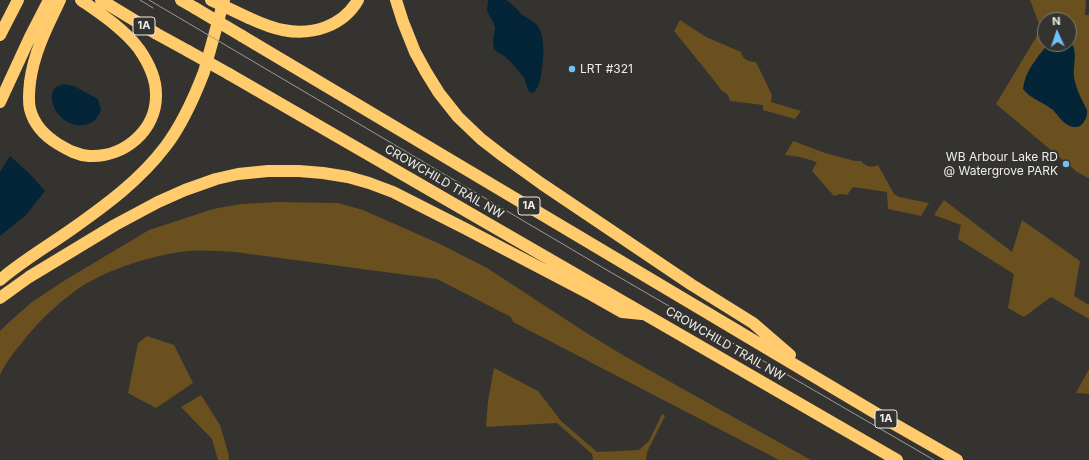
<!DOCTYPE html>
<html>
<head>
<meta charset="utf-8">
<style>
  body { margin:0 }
  #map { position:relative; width:1089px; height:460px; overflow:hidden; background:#343330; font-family:Inter,sans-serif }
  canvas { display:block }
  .north { position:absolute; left:1037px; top:12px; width:40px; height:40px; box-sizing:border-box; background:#343330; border:1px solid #7e7d7b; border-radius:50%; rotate:357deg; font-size:11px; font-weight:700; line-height:16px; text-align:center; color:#eeedeb }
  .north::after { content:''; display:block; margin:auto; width:14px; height:18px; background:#70c2f4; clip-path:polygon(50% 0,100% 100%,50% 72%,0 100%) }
</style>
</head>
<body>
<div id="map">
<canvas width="1089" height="460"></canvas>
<div class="north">N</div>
</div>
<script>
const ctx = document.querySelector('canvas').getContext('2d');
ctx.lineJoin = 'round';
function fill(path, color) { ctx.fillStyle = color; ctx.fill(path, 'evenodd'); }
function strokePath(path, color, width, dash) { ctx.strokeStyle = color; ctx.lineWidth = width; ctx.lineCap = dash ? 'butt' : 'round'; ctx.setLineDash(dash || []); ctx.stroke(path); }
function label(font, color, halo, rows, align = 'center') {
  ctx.font = font + ' Inter,sans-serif'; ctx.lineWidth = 4; ctx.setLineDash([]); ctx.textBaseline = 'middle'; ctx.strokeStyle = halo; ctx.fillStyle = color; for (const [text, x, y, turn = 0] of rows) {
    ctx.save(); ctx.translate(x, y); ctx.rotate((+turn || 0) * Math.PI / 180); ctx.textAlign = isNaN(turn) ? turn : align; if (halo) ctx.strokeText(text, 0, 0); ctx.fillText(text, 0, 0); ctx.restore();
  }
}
fill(new Path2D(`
  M 1030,0 L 1086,0 L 1085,15 L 1089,15 L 1089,178 L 1088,178 L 1077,172 L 996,104 L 1041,29 ZM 1045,20 L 1069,20 L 1069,44 L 1045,44 Z
  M 680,20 L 706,37 L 741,52 C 743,60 749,62 756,62 L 772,95 L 771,102 L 801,111 L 795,119 L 763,110 L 763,105 L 730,101 L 728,95 L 721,90 L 717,84 L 674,31 Z
  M 793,141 L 825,153 L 855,161 L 861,161 C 866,167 871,168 878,165 L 894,194 L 899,197 L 929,203 L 921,216 L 888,209 L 887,192 L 853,187 L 847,195 L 840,194 L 834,196 L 812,171 L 817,162 L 800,157 L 785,155 Z
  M 944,200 L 1012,252 L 1022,220 L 1080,261 L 1074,296 L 1089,305 L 1089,319 L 1051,297 L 1024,317 L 1008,308 L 1014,274 L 958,239 L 961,225 L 934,215 Z
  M 278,202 L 338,203 L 363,210 L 440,244 L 487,268 L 585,332 L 626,357 L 717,408 L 811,460 L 779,460 L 513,322 L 511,317 L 437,279 L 235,252 C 217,251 198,249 180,252 C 147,257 102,271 75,291 C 56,305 38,322 24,340 C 15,351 6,362 0,375 L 0,331 L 7,324 L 32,302 L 67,279 L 149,230 L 213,209 L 241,204 Z
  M 147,336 L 174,345 L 193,383 L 156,408 L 128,393 L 138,343 Z
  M 494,368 L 538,391 L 561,421 L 597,452 L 639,450 L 649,441 L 662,414 L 665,416 L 647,452 L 646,460 L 593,460 L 592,454 L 557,423 L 486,427 L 488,401 Z
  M 1089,369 L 1089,394 L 1076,393 Z
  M 201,395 L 220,425 L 228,452 L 229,460 L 218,460 L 212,439 L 181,407 Z`), '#6a501e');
fill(new Path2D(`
  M 488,0 C 491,0 503,0 506,0 C 509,1 518,10 520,13 C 525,17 532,20 537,25 C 545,34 544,56 542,68 C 541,77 540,87 533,93 L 529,92 C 528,87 525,85 525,79 L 510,61 L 504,56 L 497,52 L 494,49 L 493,42 L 495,28 L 493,22 L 487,11 Z
  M 1069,41 C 1079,49 1073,65 1074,76 C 1075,85 1079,94 1083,102 C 1084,104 1086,108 1087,110 C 1088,117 1083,126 1077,127 C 1065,128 1059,116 1053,110 C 1043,102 1031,99 1023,89 C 1025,71 1037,58 1047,45 L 1069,44 Z
  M 63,84 L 74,86 L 98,99 L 101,110 C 99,113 97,119 94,121 C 77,133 54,118 52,100 C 51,96 52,91 55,88 C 57,86 61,85 63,84 Z
  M 10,156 L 29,173 L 45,191 L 26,215 L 0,236 L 0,172 Z`), '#032537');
strokePath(new Path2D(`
  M 60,0 C 47,27 34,52 30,82 C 29,91 28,101 30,109 C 34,125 45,136 58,144 C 68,150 77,155 89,156 C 124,158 157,130 156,94 C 156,77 148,62 139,49 C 124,29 101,14 81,0
  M 101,0 L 157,34 L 188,51
  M 181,0 L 195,8
  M 396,0 L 403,22 L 415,52 L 426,72 L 439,93 L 458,117 L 481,139 L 503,156 L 542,184 L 692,285 L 753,323 L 790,355
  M 249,18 C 260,23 271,28 283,30 C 312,36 343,26 358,0
  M 0,35 L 18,0
  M 242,36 L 889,421 L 957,460
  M 229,74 L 897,460
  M 0,102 L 30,37 L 49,0
  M 0,280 C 22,261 48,246 72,229 C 106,205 140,180 165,147 C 182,125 194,98 204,72 L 224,0
  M 0,298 L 29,277 L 115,225 L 158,202 L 185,190 L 216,179 L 238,174 L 268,171 L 299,171 L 323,173 L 348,177 L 369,183 L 393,192 L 466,229 L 592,295 L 622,312 L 642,314`), '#ffcb6c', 12);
strokePath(new Path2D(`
  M 140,0 L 153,8
  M 149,0 L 600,266 L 934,460`), '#9c9b99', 1);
strokePath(new Path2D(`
  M 211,0 L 249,18
  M 195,8 L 242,36
  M 188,51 L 229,74`), '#ffcb6c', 12);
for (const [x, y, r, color] of [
  [572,69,4,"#70c2f4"],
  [1066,164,4,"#70c2f4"]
]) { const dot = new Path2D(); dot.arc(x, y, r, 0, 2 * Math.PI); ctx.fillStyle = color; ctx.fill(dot); strokePath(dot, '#343330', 1.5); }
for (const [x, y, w] of [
  [144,26,22],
  [529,206,22],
  [886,419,22]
]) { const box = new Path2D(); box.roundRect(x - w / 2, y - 9, w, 18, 3); ctx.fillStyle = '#343330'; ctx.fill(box); strokePath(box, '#eeedeb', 1); }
label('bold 11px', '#eeedeb', null, [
  ["1A",144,26],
  ["1A",529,206],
  ["1A",886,419]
]);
label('12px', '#eeedeb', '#343330', [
  ["LRT #321",580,69],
  ["WB Arbour Lake RD",1058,157,"right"],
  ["@ Watergrove PARK",1058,171,"right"]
], 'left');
label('12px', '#eeedeb', '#343330', [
  ["CROWCHILD TRAIL NW",444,182,30],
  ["CROWCHILD TRAIL NW",725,344,30]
]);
</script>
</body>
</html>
